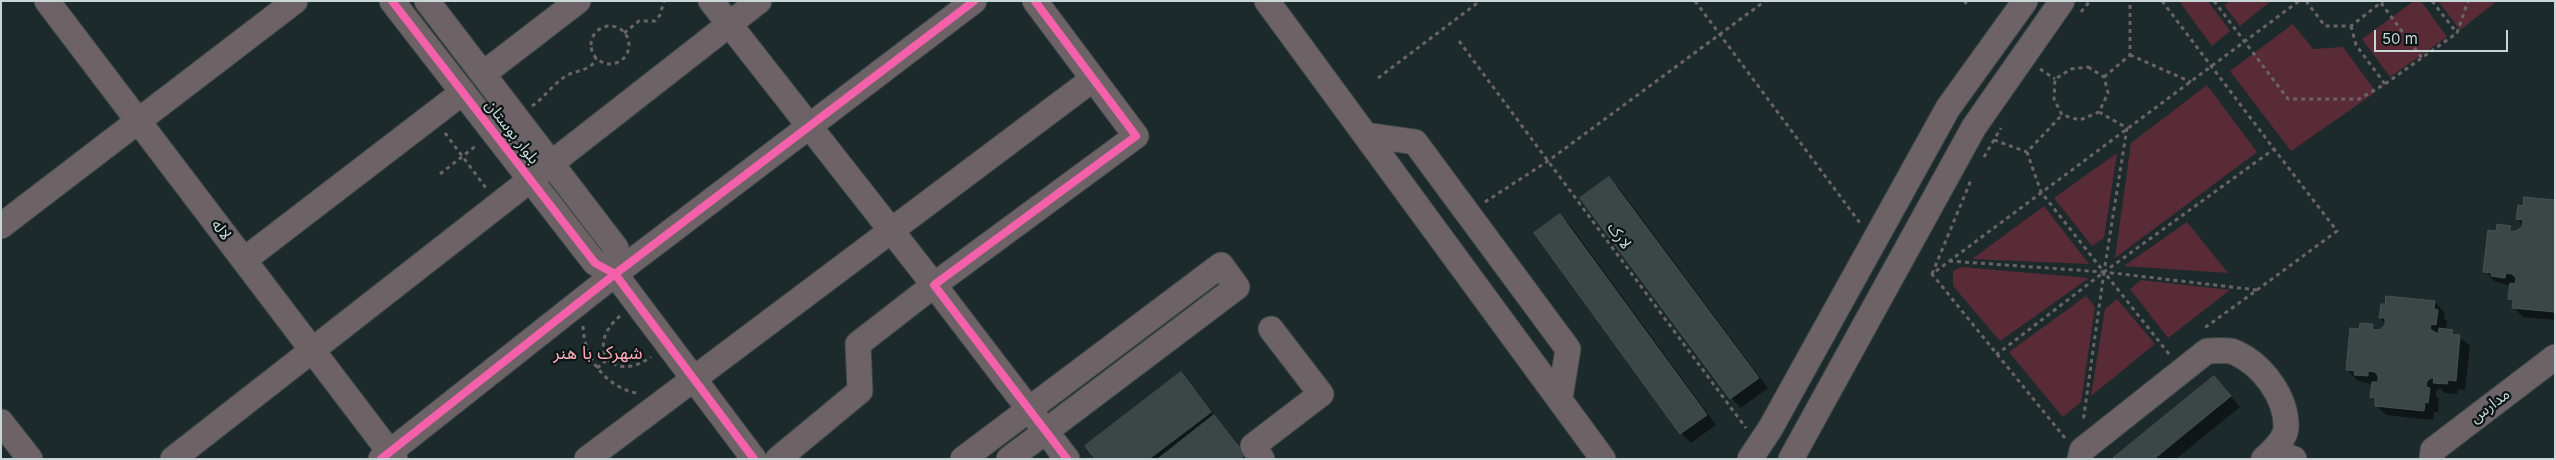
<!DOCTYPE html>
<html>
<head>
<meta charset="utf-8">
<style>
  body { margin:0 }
  #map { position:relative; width:2556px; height:460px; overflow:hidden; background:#1d2a2c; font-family:Inter,sans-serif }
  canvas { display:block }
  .frame { position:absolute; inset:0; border:2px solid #c8d6d8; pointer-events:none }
  .scale { position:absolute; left:2374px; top:30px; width:134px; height:22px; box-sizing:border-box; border:2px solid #c8d6d8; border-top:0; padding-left:6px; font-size:15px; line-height:18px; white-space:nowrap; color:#c8d6d8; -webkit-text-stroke:4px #0b1516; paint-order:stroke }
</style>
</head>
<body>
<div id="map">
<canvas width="2556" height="460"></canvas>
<div class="frame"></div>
<div class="scale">50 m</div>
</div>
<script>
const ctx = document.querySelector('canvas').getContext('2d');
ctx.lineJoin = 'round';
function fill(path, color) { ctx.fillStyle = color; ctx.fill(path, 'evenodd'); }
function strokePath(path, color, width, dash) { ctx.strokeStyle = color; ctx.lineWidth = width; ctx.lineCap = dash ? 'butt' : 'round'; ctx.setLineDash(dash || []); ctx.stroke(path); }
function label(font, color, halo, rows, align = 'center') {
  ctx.font = font + ' Inter,"Noto Sans Arabic",sans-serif'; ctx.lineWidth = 4.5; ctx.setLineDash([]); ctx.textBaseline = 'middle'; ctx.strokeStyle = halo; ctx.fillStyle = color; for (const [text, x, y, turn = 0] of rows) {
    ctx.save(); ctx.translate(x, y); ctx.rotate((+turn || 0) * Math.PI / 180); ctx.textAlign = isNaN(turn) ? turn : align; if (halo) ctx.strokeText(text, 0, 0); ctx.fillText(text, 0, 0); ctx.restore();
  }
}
fill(new Path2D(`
  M 2179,1 L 2208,1 L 2230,31 L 2212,46 Z
  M 2230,1 L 2271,1 L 2240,26 L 2224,5 Z
  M 2414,1 L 2421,1 L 2447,37 L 2390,77 L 2362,39 Z
  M 2438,1 L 2497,1 L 2460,30 Z
  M 2293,24 L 2313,49 L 2343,47 L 2376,92 L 2291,151 L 2230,71 Z
  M 2207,85 L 2257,152 L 2115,258 L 2131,143 Z
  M 2117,153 L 2104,238 L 2092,246 L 2054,198 Z
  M 2044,206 L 2089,264 L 1972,259 Z
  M 2187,222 L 2228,273 L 2124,266 Z
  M 1961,267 L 2089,278 L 2000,341 L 1953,286 L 1953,271 Z
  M 2141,280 L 2230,290 L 2168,338 L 2130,289 Z
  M 2086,296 L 2095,307 L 2081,402 L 2063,417 L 2009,352 Z
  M 2117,299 L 2155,344 L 2091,396 L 2105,309 Z`), '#582b36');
fill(new Path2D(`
  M 1609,179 L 1619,188 L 1768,388 L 1741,408 L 1731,398 L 1582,199 Z
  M 2555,202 L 2555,320 L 2523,317 L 2513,307 L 2514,303 L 2509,298 L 2511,286 L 2494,281 L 2485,271 L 2498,232 L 2510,227 L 2516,233 L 2523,227 L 2518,219 Z
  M 1560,215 L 1570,225 L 1716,425 L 1691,443 L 1681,433 Z
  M 2435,302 L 2444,312 L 2444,318 L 2447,321 L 2446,330 L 2452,331 L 2470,346 L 2465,390 L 2458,389 L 2457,394 L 2445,393 L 2440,388 L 2436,391 L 2436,396 L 2439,399 L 2438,412 L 2434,412 L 2433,420 L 2386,415 L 2376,405 L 2376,402 L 2372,397 L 2373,385 L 2357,380 L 2347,370 L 2360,330 L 2373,326 L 2379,331 L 2386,326 L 2380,317 Z
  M 2214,377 L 2240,407 L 2176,459 L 2114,459 Z
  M 1186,379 L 1247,459 L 1096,459 Z`), '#0007');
const building = new Path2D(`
  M 1609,177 L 1759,378 L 1730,399 L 1580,198 Z
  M 2524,197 L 2555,200 L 2555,312 L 2512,308 L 2513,300 L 2508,299 L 2510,283 L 2515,284 L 2516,278 L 2512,274 L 2506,273 L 2505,278 L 2491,276 L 2492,273 L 2483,272 L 2488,230 L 2496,231 L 2497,224 L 2511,226 L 2510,231 L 2516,231 L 2522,227 L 2523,220 L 2516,219 L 2518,205 L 2523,206 Z
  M 1560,214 L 1707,415 L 1680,434 L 1534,233 Z
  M 2386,296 L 2435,301 L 2434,309 L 2438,310 L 2436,325 L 2431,324 L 2430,329 L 2438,334 L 2439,328 L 2453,330 L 2452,334 L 2460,335 L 2456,381 L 2448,380 L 2447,384 L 2433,383 L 2434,378 L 2431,378 L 2427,381 L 2426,387 L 2430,388 L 2428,403 L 2425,402 L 2424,411 L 2375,406 L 2375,398 L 2370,397 L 2372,382 L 2378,382 L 2378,376 L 2375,372 L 2368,371 L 2368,376 L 2354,375 L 2355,371 L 2346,370 L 2350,328 L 2359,329 L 2360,323 L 2373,324 L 2373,329 L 2379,330 L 2385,325 L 2385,318 L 2379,318 L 2381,304 L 2385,304 Z
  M 1181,372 L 1211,412 L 1149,459 L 1095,459 L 1085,446 Z
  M 2214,376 L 2231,396 L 2154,459 L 2112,459 Z
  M 1214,415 L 1245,455 L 1240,459 L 1158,459 Z`);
fill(building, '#3b4647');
strokePath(building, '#465153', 1);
const minor = new Path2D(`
  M 47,1 L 395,459
  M 392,1 L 595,263 L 615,274 L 754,459
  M 427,1 L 616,248 L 615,274
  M 711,1 L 934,285 L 858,344 L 860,391 L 778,459
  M 1035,1 L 1136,136 L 934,285 L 1067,459
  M 1267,1 L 1603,459
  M 483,74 L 578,1
  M 1366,135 L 1415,142 L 1568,349 L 1560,398
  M 1,226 L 295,1
  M 244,260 L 463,92
  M 1,422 L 30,459
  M 2273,451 L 2294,459
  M 173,459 L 759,1
  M 381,459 L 615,274 L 974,1
  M 587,459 L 1093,79
  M 963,459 L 1221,265 L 1237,287 L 1009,459
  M 1262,459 L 1253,446 L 1321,394 L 1271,329
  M 1750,459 L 1770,429 L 1948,108 L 2025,1
  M 1791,459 L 1974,127 L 2062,1
  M 2080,459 L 2082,450 L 2207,351 C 2215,351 2226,349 2234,352 C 2262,364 2287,397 2286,428 C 2285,439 2272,452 2264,459
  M 2432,459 L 2433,450 L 2555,357`);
strokePath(minor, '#3a4546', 27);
strokePath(new Path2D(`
  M 1695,1 L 1860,223
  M 1964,1 L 1967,4
  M 2162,1 L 2274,149 L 2104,272 L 2169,354
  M 2214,1 L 2288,99 L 2359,99 L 2385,84 L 2457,33 L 2468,1
  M 2306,1 L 2325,26 L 2351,26 L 2383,1
  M 2432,1 L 2457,33
  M 2381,3 L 2422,58
  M 2081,12 L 2090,1
  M 2351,26 L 2356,45 L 2385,84
  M591 45a19 19 0 1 1 38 0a19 19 0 1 1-38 0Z
  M 624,33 L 639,21 L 655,21 L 660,15 L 664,1
  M 1459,41 L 1746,428
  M 2130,55 L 2191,82
  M 2088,67 L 2104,77 L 2108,93 L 2099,112 L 2080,120 L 2062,115 L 2054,99 L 2055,79 L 2071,69 Z
  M 2040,69 L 2055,79
  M 2104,77 L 2130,55 L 2130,1
  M 1378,78 L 1480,1
  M 532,106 C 545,97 553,84 566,76 C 577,69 591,72 596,58
  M 2099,112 L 2127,128 L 2104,272 L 2257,290 L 2203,329
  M 445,133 L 486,188
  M 1994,140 L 2027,152
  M 1984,157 L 2001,128
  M 440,174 L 477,145
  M 1485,202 L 1548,161 L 1765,1
  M 1949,261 L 2104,272 L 2041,192 L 2027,152 L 2062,115
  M 1932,274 L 1971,180
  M 2257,290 L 2337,231 L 2274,149
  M 620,316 C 584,346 612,385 651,357
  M 583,326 C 584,360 607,388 640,394
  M 1996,355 L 2104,272 L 2083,422
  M 597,368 L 608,359
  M 2065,438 L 1932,274 L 2299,1`), '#6a6467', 3, [4, 4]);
strokePath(minor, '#6d6366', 25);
strokePath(new Path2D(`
  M 392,1 L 595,263 L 615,274 L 754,459
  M 1035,1 L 1136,136 L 934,285 L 1067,459
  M 381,459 L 615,274 L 974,1`), '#f560ab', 8);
label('16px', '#c8d6d8', '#0b1516', [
  ["بلوار بوستان",512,132,52],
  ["لاله",221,230,53],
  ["لارک",1619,236,54],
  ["مدارس",2490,406,-37]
]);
label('18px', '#fda9b8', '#0b1516', [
  ["شهرک با هنر",598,354]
]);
</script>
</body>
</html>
